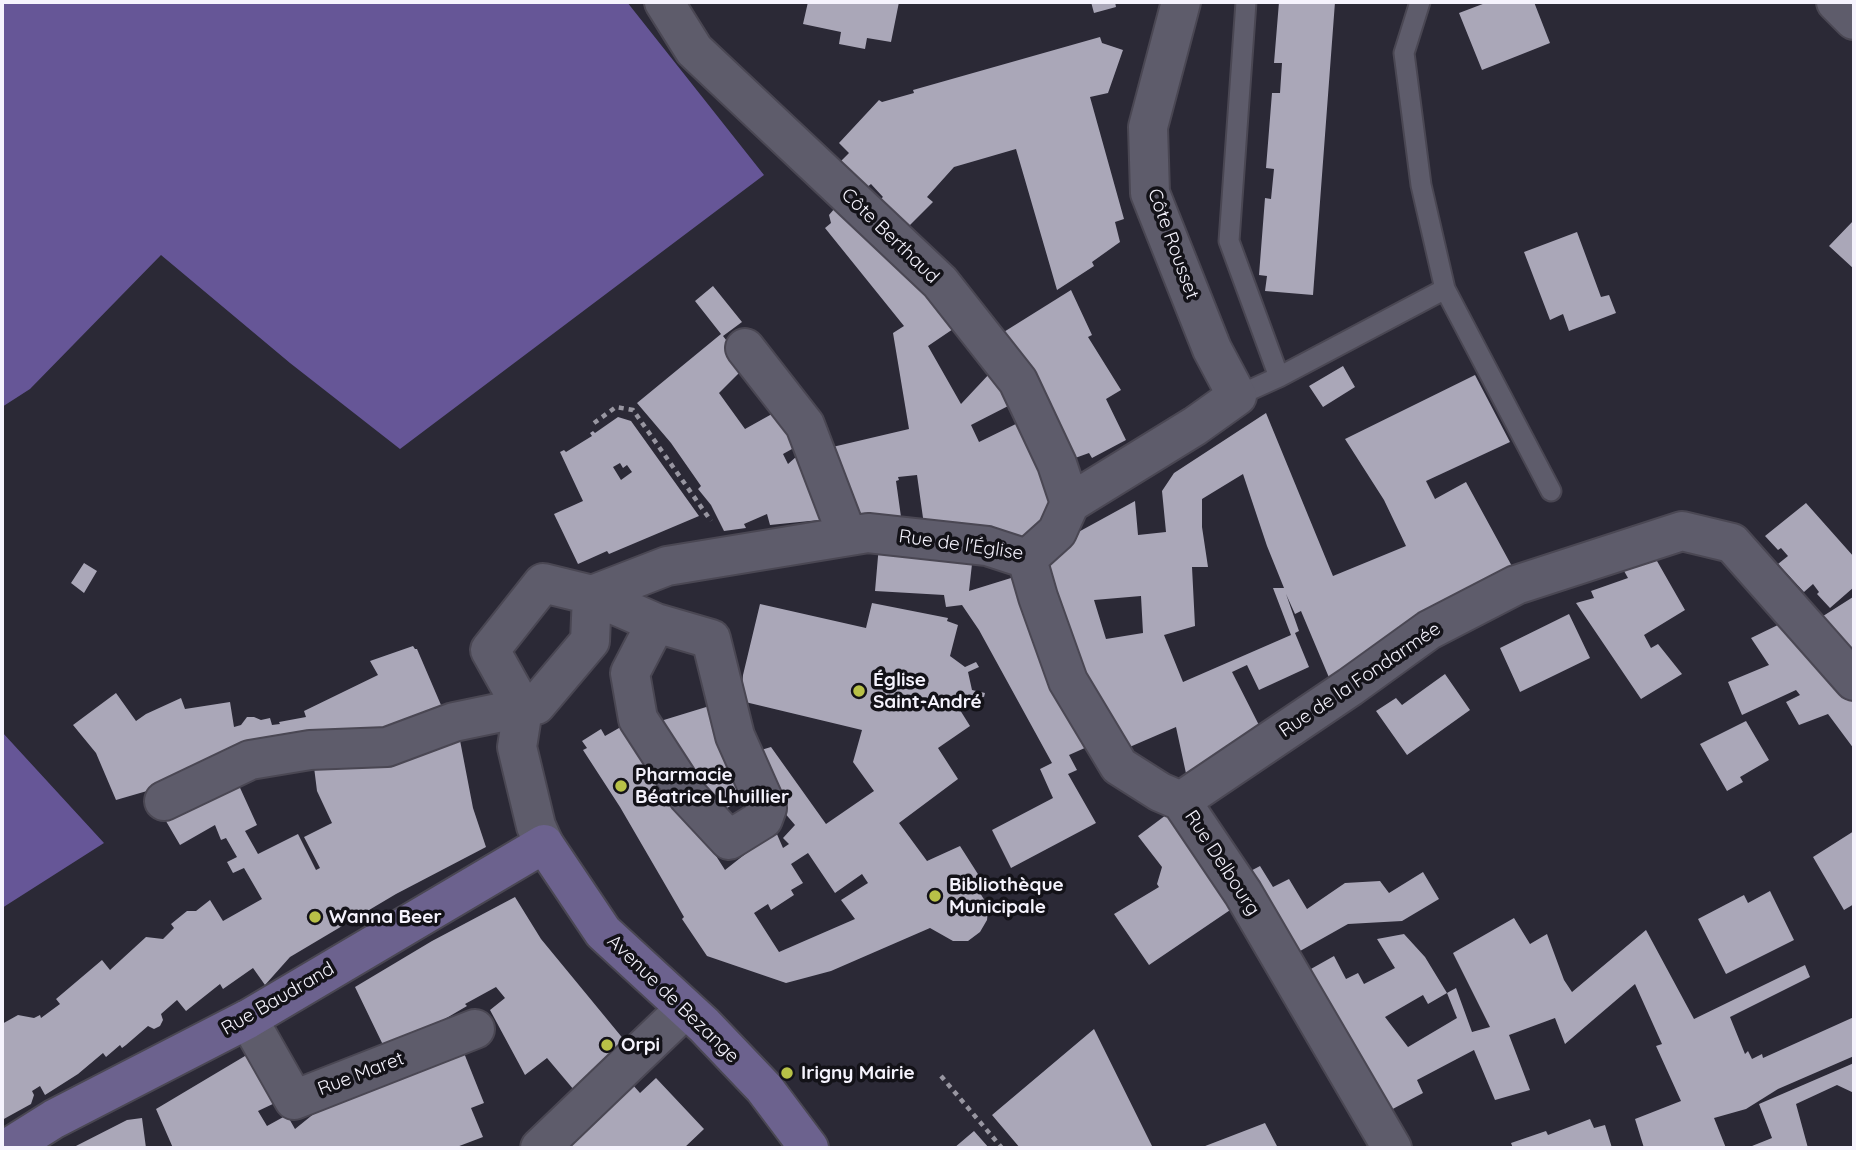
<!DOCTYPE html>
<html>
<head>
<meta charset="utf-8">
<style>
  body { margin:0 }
  #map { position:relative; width:1856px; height:1150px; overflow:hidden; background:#2b2936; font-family:Quicksand,sans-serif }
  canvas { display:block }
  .frame { position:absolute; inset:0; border:4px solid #f5f3fd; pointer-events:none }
</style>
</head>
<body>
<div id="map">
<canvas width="1856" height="1150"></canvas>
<div class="frame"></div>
</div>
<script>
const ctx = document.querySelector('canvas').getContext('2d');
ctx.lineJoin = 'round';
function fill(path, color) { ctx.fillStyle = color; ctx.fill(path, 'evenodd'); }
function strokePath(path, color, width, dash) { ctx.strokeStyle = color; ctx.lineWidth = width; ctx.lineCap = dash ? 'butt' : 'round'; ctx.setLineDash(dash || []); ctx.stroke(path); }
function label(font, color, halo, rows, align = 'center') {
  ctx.font = font + ' Quicksand,sans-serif'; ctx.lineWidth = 7; ctx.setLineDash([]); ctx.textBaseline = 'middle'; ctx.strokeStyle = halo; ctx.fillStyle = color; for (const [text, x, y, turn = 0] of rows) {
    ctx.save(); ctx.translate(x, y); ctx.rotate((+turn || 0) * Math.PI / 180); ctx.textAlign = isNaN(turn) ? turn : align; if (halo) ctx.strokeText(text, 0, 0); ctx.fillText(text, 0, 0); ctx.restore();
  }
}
fill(new Path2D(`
  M 2,2 L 627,2 L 764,175 L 400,449 L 290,363 L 161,255 L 30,389 L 2,407 Z
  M 2,732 L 104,843 L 2,908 Z`), '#665697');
fill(new Path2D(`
  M 808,2 L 899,2 L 891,42 L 867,38 L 865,49 L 839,44 L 841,32 L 803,24 Z
  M 1091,2 L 1115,2 L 1116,7 L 1094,13 Z
  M 1279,2 L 1335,2 L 1313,295 L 1265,291 L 1267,276 L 1259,275 L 1265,198 L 1271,199 L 1274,169 L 1266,168 L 1272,93 L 1280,93 L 1282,63 L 1274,63 Z
  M 1488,2 L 1534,2 L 1550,43 L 1482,70 L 1459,13 Z
  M 1100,37 L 1102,43 L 1123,50 L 1108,93 L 1090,97 L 1124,219 L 1115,222 L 1120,242 L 1092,262 L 1094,266 L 1057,290 L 1016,149 L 954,167 L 927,197 L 933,202 L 907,228 L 878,201 L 883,197 L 871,184 L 866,188 L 839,163 L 849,153 L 839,143 L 879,100 L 882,102 L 914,93 L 913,90 Z
  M 835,208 L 959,325 L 928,346 L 961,404 L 991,372 L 1014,403 L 971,425 L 979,442 L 1022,421 L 1048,476 L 1051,525 L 1019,539 L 924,525 L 917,475 L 898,477 L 899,480 L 896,481 L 902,524 L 851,522 L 824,449 L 909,429 L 893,333 L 904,326 L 825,228 L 831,223 L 829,215 Z
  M 1854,220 L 1854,269 L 1829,246 Z
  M 1577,232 L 1601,297 L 1609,295 L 1616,313 L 1569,331 L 1563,314 L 1550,320 L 1524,252 Z
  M 713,286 L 742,322 L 723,336 L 746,366 L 719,393 L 745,429 L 779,410 L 801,444 L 783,454 L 788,464 L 805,449 L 829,519 L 770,525 L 767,514 L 744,524 L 746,528 L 724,531 L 711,505 L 698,489 L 701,486 L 671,443 L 637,403 L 721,334 L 695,301 Z
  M 1071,290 L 1092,335 L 1088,337 L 1121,390 L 1106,399 L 1126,440 L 1092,458 L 1089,453 L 1064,462 L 999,335 Z
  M 1343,366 L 1355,387 L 1323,407 L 1309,386 Z
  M 1475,375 L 1510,442 L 1426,481 L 1435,499 L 1466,482 L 1514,570 L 1333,687 L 1301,611 L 1295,614 L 1286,594 L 1299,631 L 1295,633 L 1309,667 L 1259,690 L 1247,665 L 1232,672 L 1264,735 L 1187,778 L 1176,727 L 1125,749 L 1107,719 L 1097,690 L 1091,692 L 1047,568 L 1062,541 L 1135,501 L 1138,535 L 1166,532 L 1162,491 L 1174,473 L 1266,413 L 1333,576 L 1406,546 L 1384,500 L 1345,439 ZM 1243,474 L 1267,546 L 1284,588 L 1273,588 L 1291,635 L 1183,682 L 1164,635 L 1195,626 L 1192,567 L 1208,567 L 1202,527 L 1202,499 ZM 1141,596 L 1143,633 L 1106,639 L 1094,600 Z
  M 618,417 L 631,421 L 699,516 L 609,554 L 607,551 L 578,564 L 554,514 L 583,501 L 560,452 L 564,450 L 566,452 L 592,436 L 590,433 L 593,431 L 595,433 ZM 620,463 L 623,468 L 627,465 L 632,472 L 621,480 L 613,467 Z
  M 1806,503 L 1854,557 L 1854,587 L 1830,608 L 1817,594 L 1819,592 L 1813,584 L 1804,592 L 1778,564 L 1788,556 L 1781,548 L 1778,550 L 1765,536 Z
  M 879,545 L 973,555 L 969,591 L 1011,578 L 1026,609 L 1087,747 L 1069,755 L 1077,770 L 1068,774 L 1096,823 L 1011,868 L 992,830 L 1053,798 L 1040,769 L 1052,763 L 979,630 L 962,605 L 946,607 L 944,595 L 875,591 Z
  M 1653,554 L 1685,610 L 1644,635 L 1651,648 L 1658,644 L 1682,674 L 1641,699 L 1576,603 L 1594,598 L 1591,591 L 1628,578 L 1619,562 Z
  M 84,563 L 97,571 L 84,593 L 71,583 Z
  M 1853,597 L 1854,599 L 1854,661 L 1820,618 Z
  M 872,603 L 948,618 L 947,621 L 958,625 L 950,656 L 965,667 L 976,662 L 979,667 L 968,672 L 972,690 L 985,693 L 984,697 L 969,695 L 960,710 L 970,726 L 938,748 L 958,779 L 899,823 L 927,861 L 960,846 L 983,882 L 972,888 L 980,893 L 985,901 L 988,910 L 987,920 L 980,932 L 968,941 L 953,941 L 930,928 L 831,971 L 786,983 L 707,956 L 682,919 L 684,917 L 620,807 L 583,750 L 587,748 L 582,741 L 601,729 L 605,736 L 626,724 L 697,826 L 725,870 L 758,844 L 776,832 L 783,848 L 789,844 L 783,838 L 795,825 L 777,804 L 748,754 L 771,747 L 826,824 L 874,791 L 853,762 L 862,730 L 741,701 L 743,675 L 760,604 L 866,628 ZM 808,853 L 835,893 L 862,874 L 868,883 L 841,900 L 855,919 L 779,952 L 754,913 L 768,904 L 771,910 L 794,895 L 791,890 L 803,883 L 791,864 Z
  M 1569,614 L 1590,658 L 1520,692 L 1500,648 Z
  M 1782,623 L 1837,678 L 1854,700 L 1854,749 L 1828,714 L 1799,725 L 1786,702 L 1800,695 L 1796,690 L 1742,715 L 1728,682 L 1769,665 L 1751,638 Z
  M 413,646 L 415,649 L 417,649 L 444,712 L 443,716 L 173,778 L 147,791 L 116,800 L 96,753 L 73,725 L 116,693 L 136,721 L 146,714 L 181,698 L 185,709 L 230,702 L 234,727 L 241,725 L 247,717 L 254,717 L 261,720 L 270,718 L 272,725 L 280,724 L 279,722 L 306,717 L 304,711 L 378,675 L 370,661 Z
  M 1445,674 L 1470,710 L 1407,755 L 1376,711 L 1396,698 L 1402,705 Z
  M 716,704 L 755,795 L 720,811 L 654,723 Z
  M 1746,721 L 1769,760 L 1740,777 L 1743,782 L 1727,791 L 1700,744 Z
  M 458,730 L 473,808 L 486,847 L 396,894 L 290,957 L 265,985 L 253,968 L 223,989 L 220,984 L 186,1011 L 177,1000 L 161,1014 L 163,1020 L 160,1026 L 154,1029 L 148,1026 L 126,1045 L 122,1048 L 120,1045 L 106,1057 L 103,1053 L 78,1074 L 45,1095 L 40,1086 L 32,1091 L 34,1095 L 31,1104 L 2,1120 L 2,1024 L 18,1015 L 34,1018 L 40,1015 L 41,1018 L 60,1004 L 56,999 L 102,960 L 110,970 L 146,937 L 163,939 L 174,928 L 171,924 L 187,911 L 196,911 L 210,900 L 223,921 L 262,899 L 244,868 L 233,873 L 227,862 L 237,857 L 226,838 L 221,840 L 215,825 L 180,845 L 163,816 L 236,779 L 257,825 L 245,831 L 258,854 L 298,834 L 316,870 L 320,868 L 304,837 L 332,823 L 317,791 L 313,759 Z
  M 1170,812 L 1239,904 L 1149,965 L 1114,914 L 1159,887 L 1157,884 L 1162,867 L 1138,836 Z
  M 1854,831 L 1854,904 L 1844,910 L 1813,857 Z
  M 1260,866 L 1273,887 L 1289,879 L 1307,909 L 1345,883 L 1380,881 L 1389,893 L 1423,872 L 1439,899 L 1402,921 L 1348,924 L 1293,955 L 1243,875 Z
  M 1770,891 L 1794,940 L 1726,974 L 1698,919 L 1744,895 L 1748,903 Z
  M 515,897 L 541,939 L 625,1041 L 574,1090 L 547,1058 L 525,1075 L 490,1010 L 505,998 L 496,987 L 465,1004 L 467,1006 L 402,1044 L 384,1047 L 355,987 L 432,941 Z
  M 1514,918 L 1530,944 L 1547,934 L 1564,980 L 1572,992 L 1646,930 L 1694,1019 L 1805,965 L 1810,977 L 1730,1017 L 1745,1054 L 1748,1051 L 1752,1059 L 1762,1054 L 1763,1058 L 1854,1017 L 1854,1056 L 1778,1089 L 1746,1109 L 1714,1118 L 1726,1148 L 1644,1148 L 1635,1119 L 1681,1101 L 1656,1046 L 1662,1044 L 1635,984 L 1565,1044 L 1555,1018 L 1509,1035 L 1530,1090 L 1495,1100 L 1474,1050 L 1417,1080 L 1423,1093 L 1387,1112 L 1302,974 L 1334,956 L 1346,979 L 1358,973 L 1364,984 L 1395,968 L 1377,939 L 1404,934 L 1425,957 L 1447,993 L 1428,1004 L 1423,995 L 1385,1017 L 1408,1047 L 1457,1018 L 1447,993 L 1456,988 L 1472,1032 L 1490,1027 L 1453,953 Z
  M 1094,1029 L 1153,1148 L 1020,1148 L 992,1115 Z
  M 250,1053 L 277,1102 L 258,1111 L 267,1126 L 287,1115 L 295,1129 L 321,1108 L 464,1053 L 484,1103 L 471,1108 L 483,1137 L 454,1148 L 173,1148 L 156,1109 Z
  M 1854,1063 L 1854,1093 L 1837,1085 L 1796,1104 L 1808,1148 L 1747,1148 L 1772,1138 L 1759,1104 Z
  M 625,1076 L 640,1093 L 656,1078 L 704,1129 L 684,1148 L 550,1148 Z
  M 142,1118 L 146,1148 L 72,1148 L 127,1120 Z
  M 1590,1119 L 1594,1128 L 1605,1125 L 1612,1148 L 1513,1148 L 1511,1143 L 1546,1131 L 1548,1135 Z
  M 1265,1123 L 1278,1148 L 1200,1148 Z
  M 974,1131 L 989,1148 L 954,1148 Z`), '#aaa7b8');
const lane = new Path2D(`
  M 1246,2 L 1229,241 L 1279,377
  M 1420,2 L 1404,53 L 1421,185 L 1445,289
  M 1237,396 L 1279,377 L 1445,289 L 1551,491`);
const street = new Path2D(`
  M 664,2 L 694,50 L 940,282 L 1018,381 L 1057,464 L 1070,503
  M 1836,2 L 1854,20
  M 745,348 L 805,425 L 847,535
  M 1027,559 L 1038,597 L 1068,681 L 1119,766 L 1160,792 L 1181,801 L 1243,893 L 1392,1148
  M 1027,559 L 1057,532 L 1070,503 L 1195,426 L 1237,396 L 1212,349 L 1150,193 L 1148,127 L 1181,2
  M 592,595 L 667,566 L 868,533 L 987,546 L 1027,559
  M 164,801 L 250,760 L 310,750 L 387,747 L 454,722 L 536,705 L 590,641 L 592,595
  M 1181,801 L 1350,687 L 1429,630 L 1516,585 L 1682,531 L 1732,543 L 1854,681
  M 544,844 L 536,826 L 517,747 L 523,709 L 490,650 L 543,583 L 592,595 L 656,623 L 630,673 L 638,719 L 688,796 L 729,840 L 763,819 L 767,808 L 735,736 L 711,639 L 656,623
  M 248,1019 L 294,1100 L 475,1029
  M 540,1148 L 685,1009`);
const secondary = new Path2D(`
  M 8,1148 L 54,1119 L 248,1019 L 544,844 L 603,932 L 704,1025 L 764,1088 L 809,1148`);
strokePath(lane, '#4a4753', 23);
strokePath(street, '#4a4753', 42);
strokePath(secondary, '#4a4753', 42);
strokePath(new Path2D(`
  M 594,423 L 616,407 L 633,410 L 711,521
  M 941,1076 L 1002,1148`), '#9896a1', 4.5, [5, 5]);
strokePath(lane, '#5e5c6b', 19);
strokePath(street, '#5e5c6b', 38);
strokePath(secondary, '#6c628e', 38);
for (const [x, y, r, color] of [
  [859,691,7,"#b8c147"],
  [621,786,7,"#b8c147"],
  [935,896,7,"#b8c147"],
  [315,917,7,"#b8c147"],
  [607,1045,7,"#b8c147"],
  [787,1073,7,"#b8c147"]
]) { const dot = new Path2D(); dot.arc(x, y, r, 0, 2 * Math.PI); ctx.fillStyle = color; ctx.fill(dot); strokePath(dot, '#131218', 2.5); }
label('19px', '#f5f3fd', '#131218', [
  ["Côte Berthaud",890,236,44],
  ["Côte Rousset",1173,244,70],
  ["Rue de l'Église",961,545,8],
  ["Rue de la Fondarmée",1360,680,-34],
  ["Rue Delbourg",1222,863,57],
  ["Rue Baudrand",278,999,-30],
  ["Avenue de Bezange",673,999,44],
  ["Rue Maret",361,1074,-21]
]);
label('bold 19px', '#f5f3fd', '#131218', [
  ["Église",873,680],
  ["Saint-André",873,702],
  ["Pharmacie",635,775],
  ["Béatrice Lhuillier",635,797],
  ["Bibliothèque",949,885],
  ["Municipale",949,907],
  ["Wanna Beer",329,917],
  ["Orpi",621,1045],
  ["Irigny Mairie",801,1073]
], 'left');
</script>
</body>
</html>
